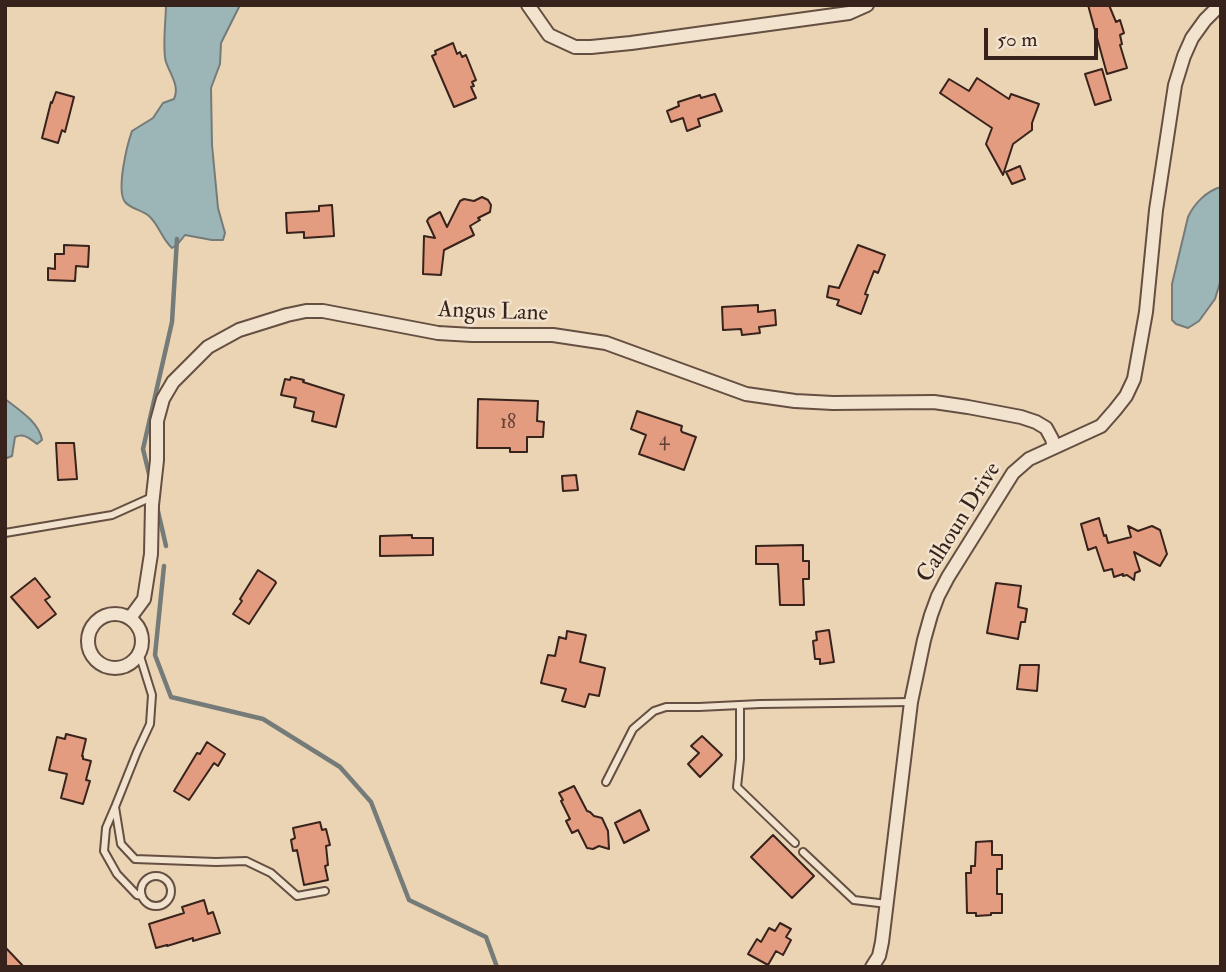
<!DOCTYPE html>
<html>
<head>
<meta charset="utf-8">
<style>
  body { margin:0 }
  #map { position:relative; width:1226px; height:972px; overflow:hidden; background:#ebd4b3; font-family:"IM FELL Double Pica",serif }
  canvas { display:block }
  .frame { position:absolute; inset:0; border:7px solid #37231c; pointer-events:none }
  .scale { position:absolute; left:984px; top:28px; width:114px; height:32px; box-sizing:border-box; border:4px solid #37231c; border-top:0; padding-left:9px; font-size:21px; line-height:24px; white-space:nowrap; color:#37231c; -webkit-text-stroke:5px #f2e3ce; paint-order:stroke }
</style>
</head>
<body>
<div id="map">
<canvas width="1226" height="972"></canvas>
<div class="frame"></div>
<div class="scale">50 m</div>
</div>
<script>
const ctx = document.querySelector('canvas').getContext('2d');
ctx.lineJoin = 'round';
function fill(path, color) { ctx.fillStyle = color; ctx.fill(path, 'evenodd'); }
function strokePath(path, color, width, dash) { ctx.strokeStyle = color; ctx.lineWidth = width; ctx.lineCap = dash ? 'butt' : 'round'; ctx.setLineDash(dash || []); ctx.stroke(path); }
function label(font, color, halo, rows, align = 'center') {
  ctx.font = font + ' "IM FELL Double Pica",serif'; ctx.lineWidth = 5; ctx.setLineDash([]); ctx.textBaseline = 'middle'; ctx.strokeStyle = halo; ctx.fillStyle = color; for (const [text, x, y, turn = 0] of rows) {
    ctx.save(); ctx.translate(x, y); ctx.rotate((+turn || 0) * Math.PI / 180); ctx.textAlign = isNaN(turn) ? turn : align; if (halo) ctx.strokeText(text, 0, 0); ctx.fillText(text, 0, 0); ctx.restore();
  }
}
const water = new Path2D(`
  M 166,5 L 240,5 L 221,43 L 220,64 L 211,88 L 212,145 L 218,208 L 225,233 L 223,240 L 212,240 L 185,235 L 177,245 L 172,248 C 162,239 159,225 149,216 C 142,210 131,209 125,202 C 116,190 127,145 132,131 L 153,118 L 163,103 L 174,99 C 180,86 170,74 166,62 C 162,50 166,19 166,5 Z
  M 1221,187 L 1221,279 L 1215,299 L 1199,321 L 1188,328 L 1176,324 L 1172,320 L 1172,284 L 1188,217 C 1194,204 1206,191 1221,187 Z
  M 5,399 C 19,410 39,422 42,440 L 37,444 C 29,438 24,433 15,437 L 12,456 L 7,458 L 5,456 Z`);
fill(water, '#9cb5b7');
strokePath(water, '#747b79', 2);
strokePath(new Path2D(`
  M 150,478 L 143,449 L 172,322 L 177,239
  M 157,507 L 166,546
  M 164,566 L 155,655 L 171,697 L 263,719 L 340,767 L 371,802 L 409,900 L 486,937 L 497,967`), '#747b79', 4.5);
const building = new Path2D(`
  M 1088,5 L 1109,5 L 1116,22 L 1120,20 L 1124,33 L 1120,35 L 1122,44 L 1120,45 L 1127,68 L 1107,74 Z
  M 453,43 L 457,54 L 460,52 L 462,57 L 466,55 L 476,80 L 472,82 L 474,86 L 471,87 L 476,98 L 454,107 L 432,56 L 436,54 L 435,51 Z
  M 1102,69 L 1111,100 L 1095,105 L 1085,74 Z
  M 977,78 L 1009,99 L 1011,94 L 1039,104 L 1032,123 L 1032,130 L 1013,144 L 1003,175 L 986,144 L 992,128 L 940,93 L 949,79 L 969,91 Z
  M 56,92 L 74,97 L 65,132 L 62,130 L 58,143 L 42,138 L 51,102 L 52,103 Z
  M 715,94 L 722,111 L 698,119 L 700,126 L 687,131 L 683,118 L 671,122 L 667,111 L 679,106 L 678,102 L 700,95 L 701,98 Z
  M 1020,166 L 1025,179 L 1012,184 L 1006,172 Z
  M 482,197 L 488,200 L 491,205 L 490,212 L 478,218 L 480,220 L 470,226 L 474,235 L 444,250 L 441,275 L 423,274 L 424,236 L 435,238 L 427,221 L 429,218 L 440,212 L 447,227 L 460,201 L 464,199 L 474,201 Z
  M 332,205 L 334,236 L 304,238 L 304,232 L 287,233 L 286,213 L 319,211 L 319,206 Z
  M 64,245 L 89,246 L 88,267 L 76,266 L 75,281 L 48,280 L 48,268 L 55,269 L 55,254 L 64,254 Z
  M 858,245 L 885,255 L 878,273 L 874,271 L 865,294 L 868,295 L 861,314 L 837,305 L 839,300 L 827,297 L 829,286 L 839,288 Z
  M 758,305 L 758,312 L 775,310 L 776,325 L 759,327 L 760,333 L 742,335 L 741,329 L 723,330 L 722,307 Z
  M 291,377 L 304,380 L 303,382 L 344,395 L 336,427 L 312,421 L 314,412 L 294,407 L 296,398 L 281,395 L 285,379 L 290,380 Z
  M 478,399 L 538,401 L 537,421 L 544,422 L 543,437 L 527,437 L 527,452 L 510,452 L 510,448 L 477,448 Z
  M 637,411 L 682,426 L 681,430 L 682,432 L 696,437 L 684,470 L 639,454 L 646,435 L 631,429 Z
  M 56,443 L 74,443 L 77,479 L 58,480 Z
  M 576,475 L 578,490 L 563,491 L 562,476 Z
  M 1099,518 L 1104,536 L 1106,535 L 1108,543 L 1131,537 L 1128,526 L 1138,531 L 1152,526 L 1160,530 L 1167,554 L 1160,566 L 1134,552 L 1140,571 L 1135,573 L 1134,580 L 1127,575 L 1123,576 L 1123,574 L 1114,577 L 1112,569 L 1104,571 L 1096,547 L 1088,550 L 1081,524 Z
  M 412,535 L 412,538 L 433,538 L 433,555 L 380,556 L 380,536 Z
  M 803,545 L 803,561 L 809,561 L 809,579 L 803,579 L 804,605 L 780,605 L 778,564 L 756,564 L 756,546 Z
  M 258,570 L 275,581 L 276,583 L 249,624 L 233,614 L 242,601 L 240,599 Z
  M 35,578 L 50,597 L 45,600 L 56,614 L 38,628 L 11,597 Z
  M 996,583 L 1021,586 L 1018,607 L 1027,609 L 1025,622 L 1021,622 L 1018,639 L 987,633 Z
  M 829,630 L 834,662 L 820,664 L 820,659 L 815,659 L 813,641 L 817,640 L 816,632 Z
  M 567,631 L 586,635 L 580,662 L 605,668 L 599,696 L 589,694 L 585,707 L 562,701 L 566,689 L 541,683 L 548,655 L 555,656 L 559,637 L 566,639 Z
  M 1020,665 L 1039,665 L 1037,691 L 1017,689 Z
  M 66,734 L 86,739 L 82,756 L 83,756 L 83,759 L 91,761 L 86,780 L 90,781 L 83,804 L 61,798 L 67,774 L 49,770 L 57,737 L 65,739 Z
  M 702,736 L 722,755 L 700,777 L 688,764 L 699,753 L 691,746 Z
  M 207,742 L 225,754 L 218,766 L 214,763 L 189,800 L 174,791 L 197,753 L 200,754 Z
  M 574,786 L 587,811 L 590,812 L 594,816 L 602,818 L 608,831 L 609,849 L 599,846 L 593,849 L 587,848 L 578,830 L 572,833 L 566,821 L 570,819 L 561,801 L 563,800 L 559,793 Z
  M 640,810 L 649,830 L 624,843 L 615,823 Z
  M 320,822 L 322,830 L 326,829 L 330,845 L 326,846 L 328,865 L 325,866 L 328,880 L 304,885 L 297,850 L 293,851 L 291,840 L 295,838 L 293,828 Z
  M 773,835 L 814,876 L 792,898 L 751,857 Z
  M 992,841 L 992,855 L 1002,855 L 1002,869 L 997,869 L 997,894 L 1002,894 L 1002,913 L 991,913 L 991,915 L 976,916 L 976,913 L 967,913 L 966,873 L 971,873 L 971,866 L 975,866 L 976,842 Z
  M 204,900 L 208,914 L 213,912 L 220,933 L 193,941 L 193,938 L 167,946 L 167,945 L 156,948 L 149,924 L 184,913 L 182,907 Z
  M 780,923 L 791,929 L 786,937 L 791,940 L 783,955 L 776,951 L 768,965 L 748,954 L 757,939 L 761,942 L 769,928 L 775,931 Z
  M 5,947 L 24,967 L 5,967 Z`);
fill(building, '#e49c80');
strokePath(building, '#37231c', 2);
const service = new Path2D(`
  M 5,533 L 112,515 L 152,497
  M 740,705 L 740,759 L 737,787 L 795,843
  M 606,782 L 633,729 L 654,711 L 666,707 L 699,707 L 760,704 L 911,702
  M 115,807 L 137,752 L 150,724 L 152,695 L 139,653
  M 803,852 L 854,900 L 887,904
  M141 891a15 15 0 1 1 30 0a15 15 0 1 1-30 0Z
  M 142,896 L 137,895 L 117,874 L 104,851 L 106,828 L 115,807 L 121,844 L 135,859 L 216,862 L 246,861 L 271,873 L 297,896 L 325,891`);
const minor = new Path2D(`
  M 528,5 L 549,35 L 575,47 L 591,47 L 631,43 L 849,13 L 867,5
  M88 641a27 27 0 1 1 54 0a27 27 0 1 1-54 0Z
  M 130,618 L 144,599 L 151,554 L 152,505 L 157,460 L 157,421 L 163,399 L 173,382 L 208,347 L 239,330 L 287,315 L 306,311 L 323,311 L 438,333 L 472,335 L 553,335 L 606,343 L 746,394 L 795,401 L 833,403 L 934,402 L 968,407 L 1021,417 L 1036,422 L 1046,428 L 1052,439 L 1054,447
  M 872,967 L 879,956 L 882,942 L 911,702 L 924,640 L 931,615 L 938,596 L 948,577 L 1013,473 L 1029,459 L 1101,426 L 1115,410 L 1126,396 L 1134,379 L 1146,312 L 1156,210 L 1175,85 L 1184,56 L 1192,38 L 1205,20 L 1220,5`);
strokePath(service, '#644f42', 10);
strokePath(minor, '#644f42', 16);
strokePath(service, '#f2e3ce', 6);
strokePath(minor, '#f2e3ce', 12);
label('19px', '#624135', null, [
  ["18",508,424],
  ["4",664,441]
]);
label('23px', '#37231c', '#f2e3ce', [
  ["Angus Lane",493,313,2],
  ["Calhoun Drive",960,523,-58]
]);
</script>
</body>
</html>
